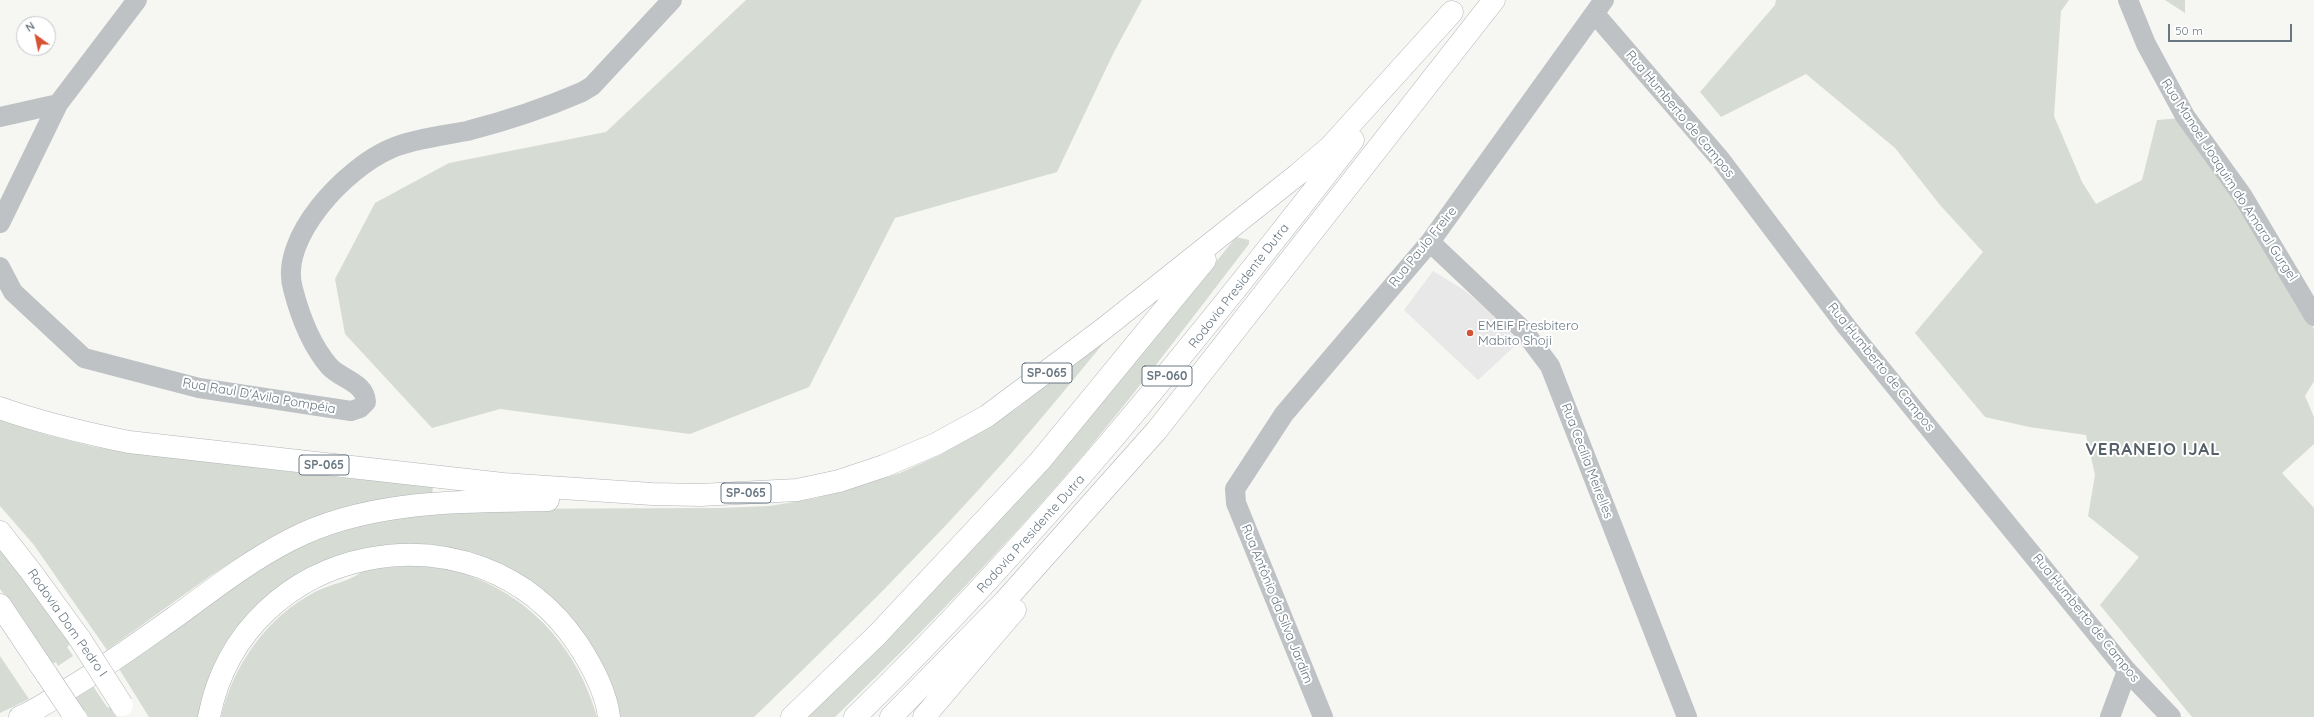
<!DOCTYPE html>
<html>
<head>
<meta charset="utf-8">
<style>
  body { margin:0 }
  #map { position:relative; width:2314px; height:717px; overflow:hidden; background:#f6f6f3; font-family:Quicksand,sans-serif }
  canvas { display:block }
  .north { position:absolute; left:16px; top:16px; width:40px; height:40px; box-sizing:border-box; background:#fff; border:1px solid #c3c9cd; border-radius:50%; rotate:327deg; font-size:11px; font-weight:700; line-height:16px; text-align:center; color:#687782 }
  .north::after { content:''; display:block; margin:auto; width:14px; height:18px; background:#d55334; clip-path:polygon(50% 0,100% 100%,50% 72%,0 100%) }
  .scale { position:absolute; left:2168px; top:24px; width:124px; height:18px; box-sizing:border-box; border:2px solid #687782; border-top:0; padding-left:5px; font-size:12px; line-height:14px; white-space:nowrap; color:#687782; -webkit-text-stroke:3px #fff; paint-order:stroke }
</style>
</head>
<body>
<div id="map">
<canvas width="2314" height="717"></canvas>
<div class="north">N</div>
<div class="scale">50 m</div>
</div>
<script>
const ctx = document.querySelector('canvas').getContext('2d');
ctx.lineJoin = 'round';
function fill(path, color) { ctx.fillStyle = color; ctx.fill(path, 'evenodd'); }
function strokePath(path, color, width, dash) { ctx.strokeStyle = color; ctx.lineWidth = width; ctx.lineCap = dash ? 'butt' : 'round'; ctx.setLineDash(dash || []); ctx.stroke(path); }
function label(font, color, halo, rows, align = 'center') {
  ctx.font = font + ' Quicksand,sans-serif'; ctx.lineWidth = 4; ctx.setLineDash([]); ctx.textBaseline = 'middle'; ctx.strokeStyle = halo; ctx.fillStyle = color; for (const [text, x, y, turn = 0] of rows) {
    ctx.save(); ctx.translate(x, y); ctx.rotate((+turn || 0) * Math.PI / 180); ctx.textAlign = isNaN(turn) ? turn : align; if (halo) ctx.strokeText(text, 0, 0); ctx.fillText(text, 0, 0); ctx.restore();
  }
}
fill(new Path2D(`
  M 1433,271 L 1464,290 L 1504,323 L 1518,343 L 1478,380 L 1404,310 Z`), '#e7e8e7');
fill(new Path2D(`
  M 746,0 L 1142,0 L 1113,54 L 1057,172 L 895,218 L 809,387 L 690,434 L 500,409 L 432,428 L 345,334 L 335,279 L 375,203 L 449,163 L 606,132 Z
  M 1776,0 L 2069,0 L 2061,11 L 2054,116 L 2082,182 L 2096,204 L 2142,180 L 2157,120 L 2181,118 L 2270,238 L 2314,329 L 2314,381 L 2305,396 L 2314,417 L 2314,444 L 2282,473 L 2314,508 L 2314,717 L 2192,717 L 2100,605 L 2139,557 L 2088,516 L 2095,475 L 2086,435 L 2029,427 L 1985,417 L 1915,333 L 1983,252 L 1940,205 L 1895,148 L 1806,74 L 1721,117 L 1700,92 L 1775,5 Z
  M 2165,0 L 2185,0 L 2185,13 Z
  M 1236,237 L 1249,240 L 1249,244 C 1195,314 1142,385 1085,453 C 1007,545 922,633 835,717 L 807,717 L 1171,318 Z
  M 1111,334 C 1077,375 1043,417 1008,457 C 928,548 841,633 754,717 L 615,717 L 572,624 L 429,548 L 279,591 L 202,717 L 149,717 L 118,667 L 277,555 L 352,525 L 463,509 L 720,508 L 770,506 L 817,498 L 900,473 L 940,455 L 1016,409 Z
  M 0,420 L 47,435 L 95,447 L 151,455 L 336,477 L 433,486 L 432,495 L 273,539 L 270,538 L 210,576 L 107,650 L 34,545 L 0,506 Z
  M 0,547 L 70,644 L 67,647 L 73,656 L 58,666 L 56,662 L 52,664 L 0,589 Z
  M 424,565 C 440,569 459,571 475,578 C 536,602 579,653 597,717 L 221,717 C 233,665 267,617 315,592 C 330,584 354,581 364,569 Z
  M 0,656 L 29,699 L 0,713 Z
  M 93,686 L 107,707 L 111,708 L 117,717 L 88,717 L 75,696 Z`), '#d6dbd3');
const highway = new Path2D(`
  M 0,408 C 42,423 85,433 129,442 L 503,484 L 652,494 L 700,495 L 797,490 L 839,481 L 884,466 L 936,444 L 987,416 L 1102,330 L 1297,175 L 1330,147 L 1452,12
  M 0,532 L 32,573 L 80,639
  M 0,605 L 47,675
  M 20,717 C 35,711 49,701 62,693 C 101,670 138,643 175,617 C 212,590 249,561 290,540 C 369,499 462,502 548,500
  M 209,717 C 243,541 477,496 577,643 C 591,664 606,692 609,717
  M 792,717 L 877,635 L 1040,461 L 1205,260
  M 855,717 C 1038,539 1197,341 1353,140
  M 891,717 L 1004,602 L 1157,430 L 1494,0
  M 924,717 L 1015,610`);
strokePath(highway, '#b1b5b8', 23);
strokePath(new Path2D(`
  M 2128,0 L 2146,44 L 2185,116 L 2242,195 L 2314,316
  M 1595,14 L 1720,159 L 1846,326 L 2127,671 L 2171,717
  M 0,117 L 58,104
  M 0,223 L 58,104 L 137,0
  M 1430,242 L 1523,330 L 1550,366 L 1687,717
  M 0,267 L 13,292 L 84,358 L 199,388 L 351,411 L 360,408 L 366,402 C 365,382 340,379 329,366 C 311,345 300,316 293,289 C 278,238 346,168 390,149 C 408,140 446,135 467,131 C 506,121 545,108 582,92 L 592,86 L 672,0
  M 1323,717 L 1236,503 L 1235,489 L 1284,414 L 1430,242 L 1604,0
  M 2110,717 L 2127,671`), '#bec2c5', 20);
strokePath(highway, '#fff', 22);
const highwayBridge = new Path2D(`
  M 80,639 L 122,705
  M 47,675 L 75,717`);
strokePath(highwayBridge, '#b1b5b8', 23, []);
strokePath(highwayBridge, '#fff', 22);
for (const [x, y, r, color] of [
  [1470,333,4,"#d55334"]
]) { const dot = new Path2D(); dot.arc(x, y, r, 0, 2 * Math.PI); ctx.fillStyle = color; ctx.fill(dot); strokePath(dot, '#fff', 1.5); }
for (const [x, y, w] of [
  [1047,373,50],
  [1167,376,50],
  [324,465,50],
  [746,493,50]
]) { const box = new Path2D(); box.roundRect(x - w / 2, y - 10, w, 20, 3); ctx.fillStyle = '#fff'; ctx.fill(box); strokePath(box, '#687782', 1); }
label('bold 12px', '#687782', null, [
  ["SP-065",1047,373],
  ["SP-060",1167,376],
  ["SP-065",324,465],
  ["SP-065",746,493]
]);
label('13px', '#687782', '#fff', [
  ["Rua Humberto de Campos",1680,114,50],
  ["Rua Manoel Joaquim do Amaral Gurgel",2229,180,57],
  ["Rua Paulo Freire",1423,247,-51],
  ["Rodovia Presidente Dutra",1239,286,-52],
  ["Rua Humberto de Campos",1881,367,51],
  ["Rua Raul D'Avila Pompéia",259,396,10],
  ["Rua Cecília Meirelles",1587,461,69],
  ["Rodovia Presidente Dutra",1031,534,-48],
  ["Rua Antônio da Silva Jardim",1277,604,68],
  ["Rua Humberto de Campos",2086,618,51],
  ["Rodovia Dom Pedro I",67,623,55]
]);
label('13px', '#687782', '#fff', [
  ["EMEIF Presbitero",1478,326],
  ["Mabito Shoji",1478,341]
], 'left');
ctx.letterSpacing = '1px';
label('bold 17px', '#556068', '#fff', [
  ["VERANEIO IJAL",2153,450]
]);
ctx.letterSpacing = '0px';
</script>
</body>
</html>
